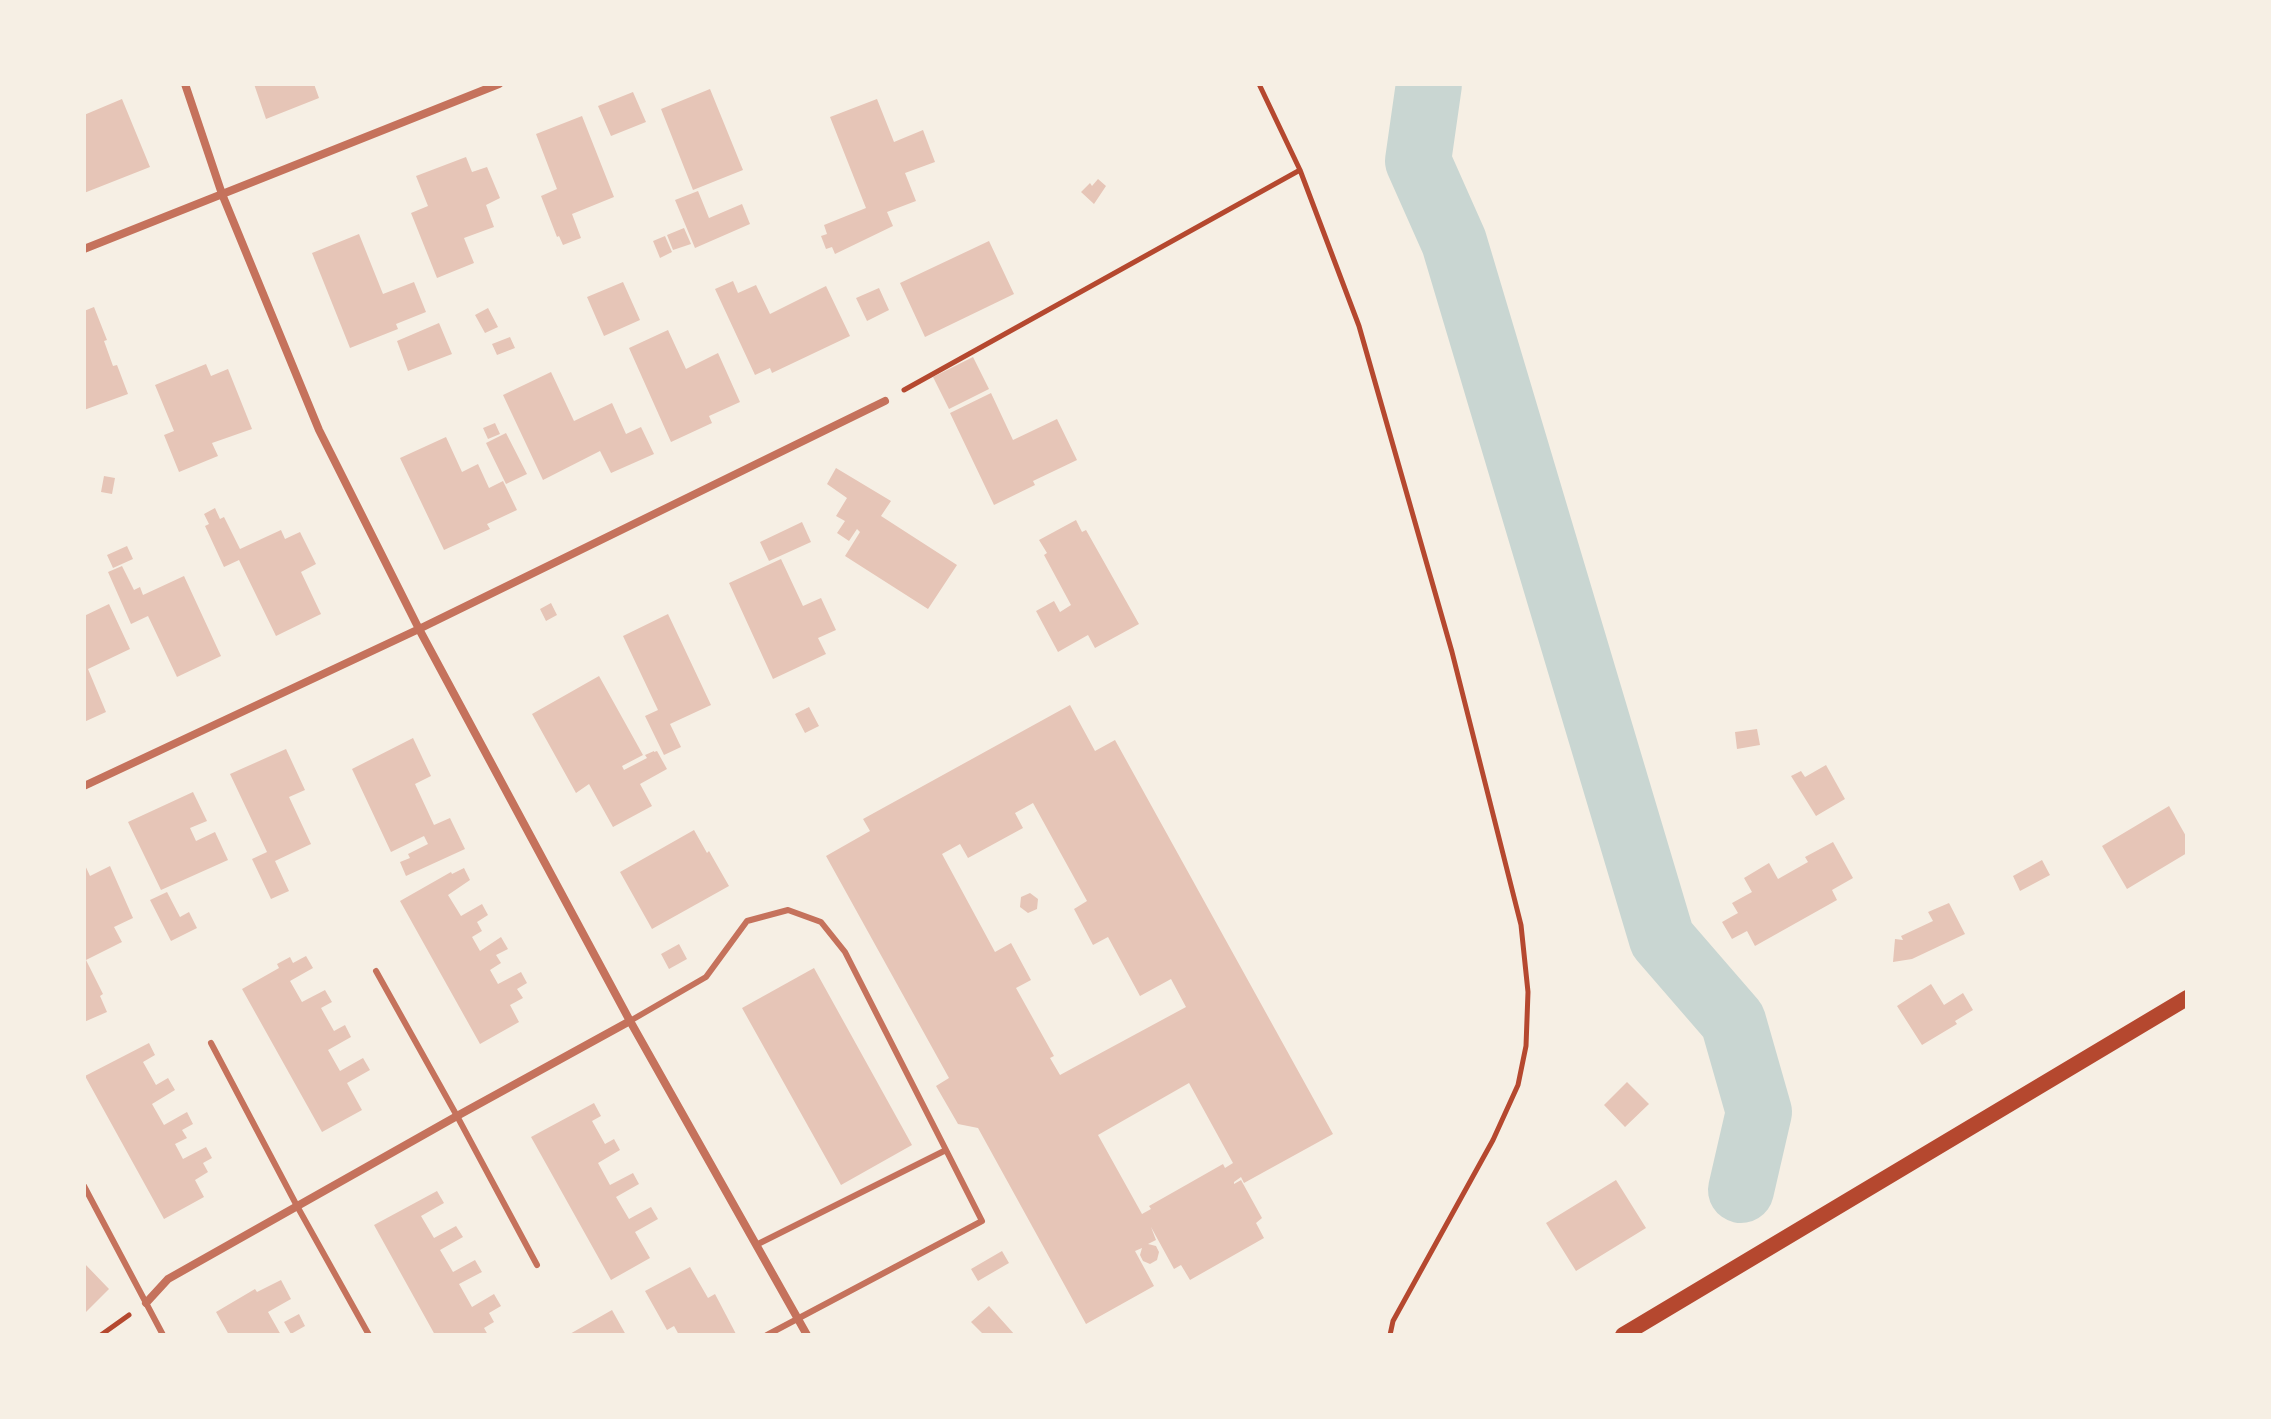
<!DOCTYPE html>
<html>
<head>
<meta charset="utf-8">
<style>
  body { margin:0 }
  #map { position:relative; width:2271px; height:1419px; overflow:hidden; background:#f6efe4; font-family:Poppins,sans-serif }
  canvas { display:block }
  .frame { position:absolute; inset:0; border:86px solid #f6efe4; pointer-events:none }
</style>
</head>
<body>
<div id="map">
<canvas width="2271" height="1419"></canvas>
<div class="frame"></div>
</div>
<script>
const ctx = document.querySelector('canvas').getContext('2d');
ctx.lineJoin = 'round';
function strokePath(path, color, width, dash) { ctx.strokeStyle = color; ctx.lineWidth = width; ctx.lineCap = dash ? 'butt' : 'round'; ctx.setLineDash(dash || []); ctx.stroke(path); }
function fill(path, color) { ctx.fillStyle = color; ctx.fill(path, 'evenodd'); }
strokePath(new Path2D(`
  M 1429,84 L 1418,161 L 1454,242 L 1662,939 L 1733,1021 L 1759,1112 L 1741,1190`), '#c9d6d2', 66);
fill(new Path2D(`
  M 254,84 L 314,84 L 319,98 L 266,119 Z
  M 710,89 L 743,170 L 693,190 L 661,109 Z
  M 633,92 L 646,122 L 611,136 L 598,106 Z
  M 122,99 L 150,167 L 84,193 L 84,115 Z
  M 877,99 L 894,142 L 923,130 L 935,162 L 905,173 L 916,201 L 887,212 L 893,226 L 835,254 L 832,247 L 826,249 L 821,236 L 827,234 L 824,225 L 866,208 L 830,117 Z
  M 582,116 L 614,197 L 572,214 L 581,238 L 563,245 L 559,236 L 557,237 L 541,196 L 557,189 L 536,134 Z
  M 466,157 L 472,172 L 487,167 L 500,198 L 486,205 L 494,227 L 464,238 L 474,263 L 437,278 L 411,213 L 428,206 L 416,176 Z
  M 1098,179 L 1106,186 L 1094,204 L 1081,192 L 1090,183 L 1092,186 Z
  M 698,191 L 709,218 L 742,204 L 750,224 L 695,248 L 675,200 Z
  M 684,228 L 691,244 L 673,250 L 667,235 Z
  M 359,234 L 383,294 L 414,282 L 426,312 L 396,324 L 398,329 L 350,348 L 312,253 Z
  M 665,236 L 672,252 L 660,258 L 653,241 Z
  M 989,241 L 1014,294 L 925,337 L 900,283 Z
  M 733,281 L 738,293 L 756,285 L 770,314 L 826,286 L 850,336 L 772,373 L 770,368 L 755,375 L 715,289 Z
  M 623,282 L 640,320 L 604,336 L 587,297 Z
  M 879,288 L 889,310 L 867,321 L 856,298 Z
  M 94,307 L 107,340 L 104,341 L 113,366 L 117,365 L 128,394 L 84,410 L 84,311 Z
  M 488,308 L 498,327 L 485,333 L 475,315 Z
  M 439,323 L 452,354 L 408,371 L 397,341 Z
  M 668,330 L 686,369 L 718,353 L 740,402 L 709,416 L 712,423 L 671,442 L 629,348 Z
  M 510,337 L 515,348 L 497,355 L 492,344 Z
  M 973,357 L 989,389 L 949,409 L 933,377 Z
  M 206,364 L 211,376 L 228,369 L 252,429 L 212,443 L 218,456 L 179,472 L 164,435 L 174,431 L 155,385 Z
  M 551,372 L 574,421 L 612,403 L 626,434 L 641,427 L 654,454 L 611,473 L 600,451 L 543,480 L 503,395 Z
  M 991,393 L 1013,440 L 1057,419 L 1077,460 L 1033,481 L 1035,485 L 994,505 L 950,413 Z
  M 495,423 L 500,434 L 488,439 L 483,428 Z
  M 506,433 L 527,474 L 506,484 L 486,443 Z
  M 446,437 L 462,472 L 478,464 L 489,488 L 503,481 L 517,510 L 487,524 L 490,529 L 444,550 L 400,458 Z
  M 836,468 L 891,501 L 881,516 L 957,565 L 928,609 L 845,556 L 860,532 L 857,529 L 849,541 L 837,533 L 845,521 L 836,516 L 847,498 L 827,484 Z
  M 104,476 L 115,478 L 112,494 L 101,492 Z
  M 215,508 L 220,519 L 224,517 L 240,549 L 281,530 L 285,539 L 300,532 L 316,564 L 301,572 L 321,614 L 276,636 L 239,560 L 224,567 L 205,526 L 209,524 L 204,514 Z
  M 1076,520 L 1082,532 L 1086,530 L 1139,624 L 1095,648 L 1088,635 L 1058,652 L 1036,611 L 1054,601 L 1060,612 L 1071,605 L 1044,555 L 1047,553 L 1039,540 Z
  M 802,522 L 811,542 L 769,561 L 760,542 Z
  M 127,546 L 133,559 L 113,568 L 107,555 Z
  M 781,559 L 803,606 L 821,598 L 836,630 L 818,638 L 826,654 L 773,679 L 729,583 Z
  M 122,566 L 134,590 L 140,587 L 143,595 L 184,576 L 221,656 L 177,677 L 148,616 L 131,624 L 108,572 Z
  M 551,603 L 557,615 L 546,621 L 540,609 Z
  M 109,604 L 130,649 L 88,669 L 106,712 L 84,722 L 84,616 Z
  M 668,614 L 711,705 L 670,724 L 681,747 L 664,755 L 645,716 L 658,710 L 623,636 Z
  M 599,676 L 643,755 L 622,766 L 624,770 L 647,758 L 645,755 L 654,751 L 654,752 L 657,751 L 667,769 L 640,784 L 652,806 L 613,827 L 589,784 L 576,793 L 532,714 Z
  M 1070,705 L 1095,751 L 1115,740 L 1333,1134 L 1244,1183 L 1241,1177 L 1234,1182 L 1234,1184 L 1241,1180 L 1262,1218 L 1256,1223 L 1264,1238 L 1190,1280 L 1181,1265 L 1174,1269 L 1151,1227 L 1156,1240 L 1148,1244 L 1156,1246 L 1159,1252 L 1157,1260 L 1150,1264 L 1143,1261 L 1140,1255 L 1142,1248 L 1135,1251 L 1154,1286 L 1086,1324 L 978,1128 L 958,1124 L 936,1086 L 949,1078 L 826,856 L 870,831 L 863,819 ZM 1033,803 L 1087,901 L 1074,909 L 1093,945 L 1108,937 L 1140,996 L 1171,979 L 1186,1007 L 1060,1075 L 1050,1058 L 1054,1056 L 1016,988 L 1031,980 L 1011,943 L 995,952 L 942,854 L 960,844 L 968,858 L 1023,828 L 1015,813 ZM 1189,1083 L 1233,1163 L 1225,1168 L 1223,1164 L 1149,1206 L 1151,1209 L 1142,1214 L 1098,1135 Z
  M 809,707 L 819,726 L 805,733 L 795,714 Z
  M 1757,729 L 1760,745 L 1737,749 L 1735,732 Z
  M 413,738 L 431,776 L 415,784 L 434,825 L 450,818 L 465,849 L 406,876 L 400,862 L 410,858 L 408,854 L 428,844 L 424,836 L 391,852 L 352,769 Z
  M 286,749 L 305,790 L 289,797 L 311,844 L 275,861 L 289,891 L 271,899 L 252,859 L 267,852 L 230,774 Z
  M 1826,765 L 1845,799 L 1816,816 L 1791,776 L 1801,771 L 1805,777 Z
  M 193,792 L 207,821 L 190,828 L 196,841 L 215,832 L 228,860 L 161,890 L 128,822 Z
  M 2169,806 L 2187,838 L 2187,853 L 2127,889 L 2102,846 Z
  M 694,830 L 707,853 L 709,851 L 729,886 L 652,929 L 620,872 Z
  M 1833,842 L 1853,878 L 1832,890 L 1837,900 L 1755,946 L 1747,931 L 1732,939 L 1722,922 L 1738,913 L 1732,903 L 1752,892 L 1744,878 L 1769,863 L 1778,879 L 1808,862 L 1805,857 Z
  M 2042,860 L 2050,875 L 2020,891 L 2013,876 Z
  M 84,863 L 90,876 L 110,866 L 133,918 L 114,927 L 122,942 L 86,960 L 103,994 L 100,996 L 107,1012 L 84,1022 Z
  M 464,868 L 470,880 L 448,895 L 461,916 L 482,904 L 488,915 L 477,922 L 482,931 L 472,937 L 480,951 L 501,937 L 508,949 L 496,955 L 501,963 L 490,970 L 498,984 L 521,972 L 527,983 L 517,989 L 523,998 L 510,1005 L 519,1022 L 480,1044 L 400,901 L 451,872 L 452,874 Z
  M 167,892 L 180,917 L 189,912 L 197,928 L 171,941 L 150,900 Z
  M 1030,893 L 1038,899 L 1037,909 L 1028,913 L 1020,907 L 1021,897 Z
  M 1949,903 L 1965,934 L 1912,959 L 1893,962 L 1895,939 L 1903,940 L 1901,936 L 1933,921 L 1928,912 Z
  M 679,944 L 687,959 L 669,969 L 661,954 Z
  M 306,956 L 313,968 L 290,981 L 302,1002 L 325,990 L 332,1002 L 321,1008 L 334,1031 L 345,1025 L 351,1037 L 328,1050 L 340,1071 L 363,1058 L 370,1070 L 347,1083 L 362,1110 L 322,1132 L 242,989 L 279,968 L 277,964 L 290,957 L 293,963 Z
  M 814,968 L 912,1145 L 841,1185 L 742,1008 Z
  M 1931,984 L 1944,1005 L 1963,993 L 1973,1010 L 1955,1021 L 1957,1024 L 1922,1045 L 1897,1006 Z
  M 149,1043 L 155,1055 L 143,1062 L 156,1085 L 168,1078 L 175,1090 L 152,1104 L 164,1125 L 187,1112 L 193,1124 L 182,1130 L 187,1138 L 175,1144 L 183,1159 L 206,1147 L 212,1158 L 203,1163 L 208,1172 L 195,1180 L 204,1197 L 164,1219 L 85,1076 Z
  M 1627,1082 L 1649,1104 L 1625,1127 L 1604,1105 Z
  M 594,1103 L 601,1116 L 592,1121 L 605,1144 L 614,1139 L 620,1150 L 598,1163 L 610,1185 L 633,1173 L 639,1184 L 616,1197 L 629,1219 L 651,1207 L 658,1219 L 635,1232 L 650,1258 L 611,1280 L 531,1137 Z
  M 1616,1180 L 1646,1228 L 1576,1271 L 1546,1223 Z
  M 437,1191 L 444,1203 L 421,1216 L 434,1238 L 456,1226 L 463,1237 L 440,1250 L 453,1272 L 475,1260 L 482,1272 L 459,1284 L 472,1307 L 494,1294 L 501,1306 L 489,1313 L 494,1322 L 484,1328 L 488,1335 L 435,1335 L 374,1225 Z
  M 1002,1251 L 1009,1263 L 978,1281 L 971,1269 Z
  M 84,1263 L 109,1289 L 84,1314 Z
  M 690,1267 L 708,1298 L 715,1294 L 736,1334 L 679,1335 L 674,1326 L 667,1330 L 645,1291 Z
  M 281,1280 L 291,1299 L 268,1312 L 281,1335 L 229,1335 L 216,1312 L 255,1289 L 257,1292 Z
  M 989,1306 L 1015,1335 L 984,1335 L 971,1322 Z
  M 612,1310 L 626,1335 L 568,1335 Z
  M 299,1314 L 305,1326 L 291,1334 L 284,1322 Z`), '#e6c5b7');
strokePath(new Path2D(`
  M 1259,84 L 1300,170 L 1359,326 L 1452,652 L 1521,925 L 1528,992 L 1526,1046 L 1518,1085 L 1493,1140 L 1393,1321 L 1390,1335
  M 904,390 L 1300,170
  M 101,1335 L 129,1315`), '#b5482f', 5);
strokePath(new Path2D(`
  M 376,971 L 457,1116 L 537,1265
  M 630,1021 L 706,977 L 747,921 L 788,910 L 821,922 L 845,952 L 946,1150
  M 211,1043 L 297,1206 L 369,1335
  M 84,1186 L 163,1335
  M 756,1245 L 946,1150 L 982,1221 L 767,1335`), '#c5725c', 6);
strokePath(new Path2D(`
  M 185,84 L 222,194 L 319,430 L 419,629 L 630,1021 L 807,1335
  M 84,249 L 499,84
  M 84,786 L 419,629 L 885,401
  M 146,1303 L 168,1279 L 457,1116 L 630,1021`), '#c5725c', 8);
strokePath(new Path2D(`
  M 1623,1335 L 2187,998`), '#b5482f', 16);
</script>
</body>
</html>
